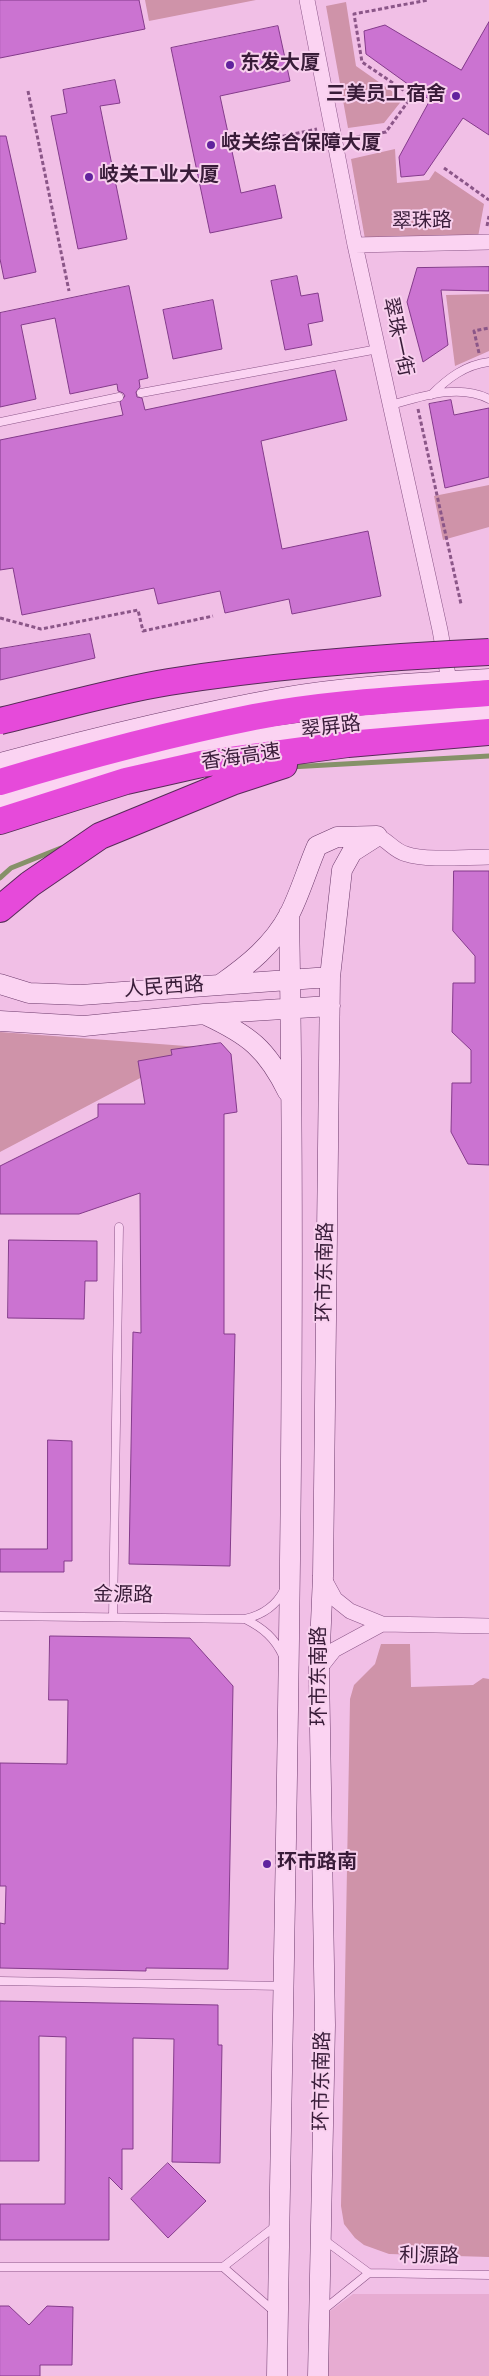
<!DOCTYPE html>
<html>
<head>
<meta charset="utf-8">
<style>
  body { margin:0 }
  canvas { display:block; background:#f1bfe6 }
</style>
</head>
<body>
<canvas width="489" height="2376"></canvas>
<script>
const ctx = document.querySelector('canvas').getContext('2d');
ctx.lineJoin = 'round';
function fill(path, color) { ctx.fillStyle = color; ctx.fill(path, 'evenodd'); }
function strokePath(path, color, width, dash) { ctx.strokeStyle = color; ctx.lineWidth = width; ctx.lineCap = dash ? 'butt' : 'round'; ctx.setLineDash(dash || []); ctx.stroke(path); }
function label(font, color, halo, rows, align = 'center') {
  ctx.font = font + ' Spectral,"Noto Sans SC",serif'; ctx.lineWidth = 4; ctx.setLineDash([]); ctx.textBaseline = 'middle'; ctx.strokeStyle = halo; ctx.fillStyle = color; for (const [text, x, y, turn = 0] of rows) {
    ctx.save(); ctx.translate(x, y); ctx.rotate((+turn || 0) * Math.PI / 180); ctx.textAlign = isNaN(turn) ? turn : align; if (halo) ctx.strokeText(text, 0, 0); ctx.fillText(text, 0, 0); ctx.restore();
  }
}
fill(new Path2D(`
  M 353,2294 L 489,2294 L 489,2376 L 323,2376 L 322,2317 Z`), '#e7acd2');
fill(new Path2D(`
  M 145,0 L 256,0 L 149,21 Z
  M 346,2 L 356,66 L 403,99 L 384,123 L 348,128 L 326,6 Z
  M 395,149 L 397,183 L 429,180 L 435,171 L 484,204 L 478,237 L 365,239 L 351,159 Z
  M 489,294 L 489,351 L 455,366 L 446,295 Z
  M 489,485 L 489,527 L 443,540 L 434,496 Z
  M 0,1032 L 199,1047 L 0,1152 Z
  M 381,1644 L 410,1644 L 411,1687 L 473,1685 L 483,1678 L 489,1679 L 489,2257 L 389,2254 L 364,2245 L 355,2238 L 344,2224 L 341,2206 L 350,1699 L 354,1685 L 375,1664 Z`), '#cf93a9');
strokePath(new Path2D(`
  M 290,767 L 489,756
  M 0,878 L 11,868 L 61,848`), '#869169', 5);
const building = new Path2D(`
  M 0,0 L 139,0 L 145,29 L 0,58 Z
  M 489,22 L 489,135 L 463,118 L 424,175 L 401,177 L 399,157 L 430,100 L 366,54 L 364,31 L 385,25 L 461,70 Z
  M 278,26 L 290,81 L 220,96 L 241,193 L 275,185 L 282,218 L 210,233 L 171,48 Z
  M 115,80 L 120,103 L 100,106 L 127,239 L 78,249 L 51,116 L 67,113 L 63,90 Z
  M 0,136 L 6,136 L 36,272 L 4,279 L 0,259 Z
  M 489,267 L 489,291 L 441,290 L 448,345 L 423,362 L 407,302 L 417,268 Z
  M 297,276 L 301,296 L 318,293 L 323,321 L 308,324 L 312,345 L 285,350 L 271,281 Z
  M 129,286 L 148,378 L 139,380 L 140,387 L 136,392 L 137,397 L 142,398 L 145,410 L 335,370 L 347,420 L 261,441 L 282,549 L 368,531 L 381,596 L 292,614 L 289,599 L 225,613 L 220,591 L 158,604 L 154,588 L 22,615 L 13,568 L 0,570 L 0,440 L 123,415 L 120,402 L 125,396 L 123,393 L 118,391 L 117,384 L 70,394 L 55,318 L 21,325 L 36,399 L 0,407 L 0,313 Z
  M 213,300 L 222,349 L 173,359 L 163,310 Z
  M 451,400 L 454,415 L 489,408 L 489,477 L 445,488 L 429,404 Z
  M 90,634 L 95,658 L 0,680 L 0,649 Z
  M 454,871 L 489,871 L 489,1165 L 468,1164 L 451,1132 L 452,1083 L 471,1083 L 471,1050 L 452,1032 L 453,983 L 475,983 L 475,956 L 453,931 Z
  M 221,1043 L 231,1054 L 237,1112 L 224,1114 L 224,1334 L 235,1334 L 230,1566 L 129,1564 L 133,1332 L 141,1333 L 140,1193 L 79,1214 L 0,1214 L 0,1166 L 98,1117 L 98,1104 L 145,1104 L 138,1061 L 172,1055 L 171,1050 Z
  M 9,1240 L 97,1241 L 97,1281 L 85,1281 L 84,1319 L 8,1318 Z
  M 48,1440 L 72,1441 L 72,1561 L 64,1561 L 64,1572 L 0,1572 L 0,1549 L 47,1549 Z
  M 50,1636 L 190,1638 L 233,1686 L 228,1969 L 146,1968 L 146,1971 L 0,1968 L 0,1923 L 5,1924 L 6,1886 L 0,1886 L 0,1763 L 67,1764 L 68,1700 L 49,1700 Z
  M 0,2001 L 218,2005 L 218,2045 L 222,2045 L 220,2163 L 172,2162 L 174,2039 L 133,2038 L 133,2149 L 122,2149 L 122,2190 L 109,2177 L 109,2240 L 0,2240 L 0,2204 L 65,2204 L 66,2037 L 39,2036 L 39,2161 L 0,2161 Z
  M 168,2163 L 206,2201 L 168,2238 L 131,2199 Z
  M 0,2306 L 9,2306 L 29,2325 L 47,2306 L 73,2307 L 72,2365 L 40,2365 L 40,2376 L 0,2376 Z`);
fill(building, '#cb73d1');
strokePath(building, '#843b8b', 1);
const lane = new Path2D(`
  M 141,393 L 378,349
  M 431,395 C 448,378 465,365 489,362
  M 391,405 C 420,397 459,383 489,399
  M 0,422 L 119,397
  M 0,1616 L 245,1619
  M 113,1617 L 119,1227
  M 283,1656 C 275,1638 263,1628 245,1619 C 262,1615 276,1606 284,1590
  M 0,1981 L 283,1986
  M 0,2267 L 223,2267
  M 369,2273 L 489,2275
  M 322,2311 L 369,2273 L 323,2239
  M 276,2313 L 223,2267 L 277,2225`);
const street = new Path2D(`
  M 307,0 L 355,245 L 440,630 L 449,681
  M 355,245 L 489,242
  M 377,836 C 388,840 394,851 406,854 C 427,861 466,857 489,857
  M 323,1577 L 335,1599 L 350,1611 L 382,1624 L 489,1626
  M 319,1669 L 334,1650 L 382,1624`);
const secondary = new Path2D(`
  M 0,763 C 93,738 187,715 281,698 C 349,686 420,683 489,679
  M 0,800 L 44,786 L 222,743 L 344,727 L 489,714
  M 0,984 L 29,993 L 81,995 L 330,977
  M 221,984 C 248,965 273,945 289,915 C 300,894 307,869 317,846 L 337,837 L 377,836
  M 206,1015 C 249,1035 267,1049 288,1092
  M 0,1021 L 84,1026 L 204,1014 L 330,1006
  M 277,2376 C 284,1889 298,1401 289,914
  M 318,2376 L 325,2025 L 319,1669 L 323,1576 L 330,977 L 342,870 L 352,852 L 377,836`);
const highway = new Path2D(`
  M 0,782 C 83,757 169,734 254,717 C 331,702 411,699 489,693
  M 0,821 L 126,781 L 201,764 L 348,744 L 489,732
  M 0,909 L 30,884 L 100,836 L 232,782 L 284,765`);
strokePath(lane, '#8b5688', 9);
strokePath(street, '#8b5688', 16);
strokePath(secondary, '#6c3a6b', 21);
strokePath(highway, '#572b58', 28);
strokePath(new Path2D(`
  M 28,91 L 69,291
  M 350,138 L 386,132 L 412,96 L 362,62 L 354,14 L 428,0
  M 251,143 L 317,129
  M 444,168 L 489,200
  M 487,226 L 489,216
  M 479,353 L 474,331 L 489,328
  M 418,409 L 461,604
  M 0,618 L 41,629 L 138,610 L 143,631 L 213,616`), '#8b5688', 3, [4, 2.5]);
strokePath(lane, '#fbd3f2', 8);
strokePath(street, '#fbd3f2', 15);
strokePath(secondary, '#fbd3f2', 20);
strokePath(highway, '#e64ada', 26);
const highwayBridge = new Path2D(`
  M 0,721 C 56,708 113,691 169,682 C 275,665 382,657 489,652`);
strokePath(highwayBridge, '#572b58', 28, []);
strokePath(highwayBridge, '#e64ada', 26);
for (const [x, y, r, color] of [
  [230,65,5,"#61239e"],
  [456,96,5,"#61239e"],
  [211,145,5,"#61239e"],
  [89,177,5,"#61239e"],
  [267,1864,5,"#61239e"]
]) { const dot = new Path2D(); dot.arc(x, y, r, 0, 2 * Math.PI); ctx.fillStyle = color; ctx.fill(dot); strokePath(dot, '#f8d0ee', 2); }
label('bold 20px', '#391c39', '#f8d0ee', [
  ["东发大厦",240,65],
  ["三美员工宿舍",446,96,"right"],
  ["岐关综合保障大厦",221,145],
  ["岐关工业大厦",99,177],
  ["环市路南",277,1864]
], 'left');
label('20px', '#391c39', '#f8d0ee', [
  ["翠珠路",422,223,-1],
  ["翠珠一街",396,337,78],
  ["翠屏路",331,729,-7],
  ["香海高速",241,759,-8],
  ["人民西路",164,989,-4],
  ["环市东南路",327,1272,-89],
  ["金源路",123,1597,1],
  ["环市东南路",321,1676,-90],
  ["环市东南路",324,2081,-89],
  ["利源路",429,2258,1]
]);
</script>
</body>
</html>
